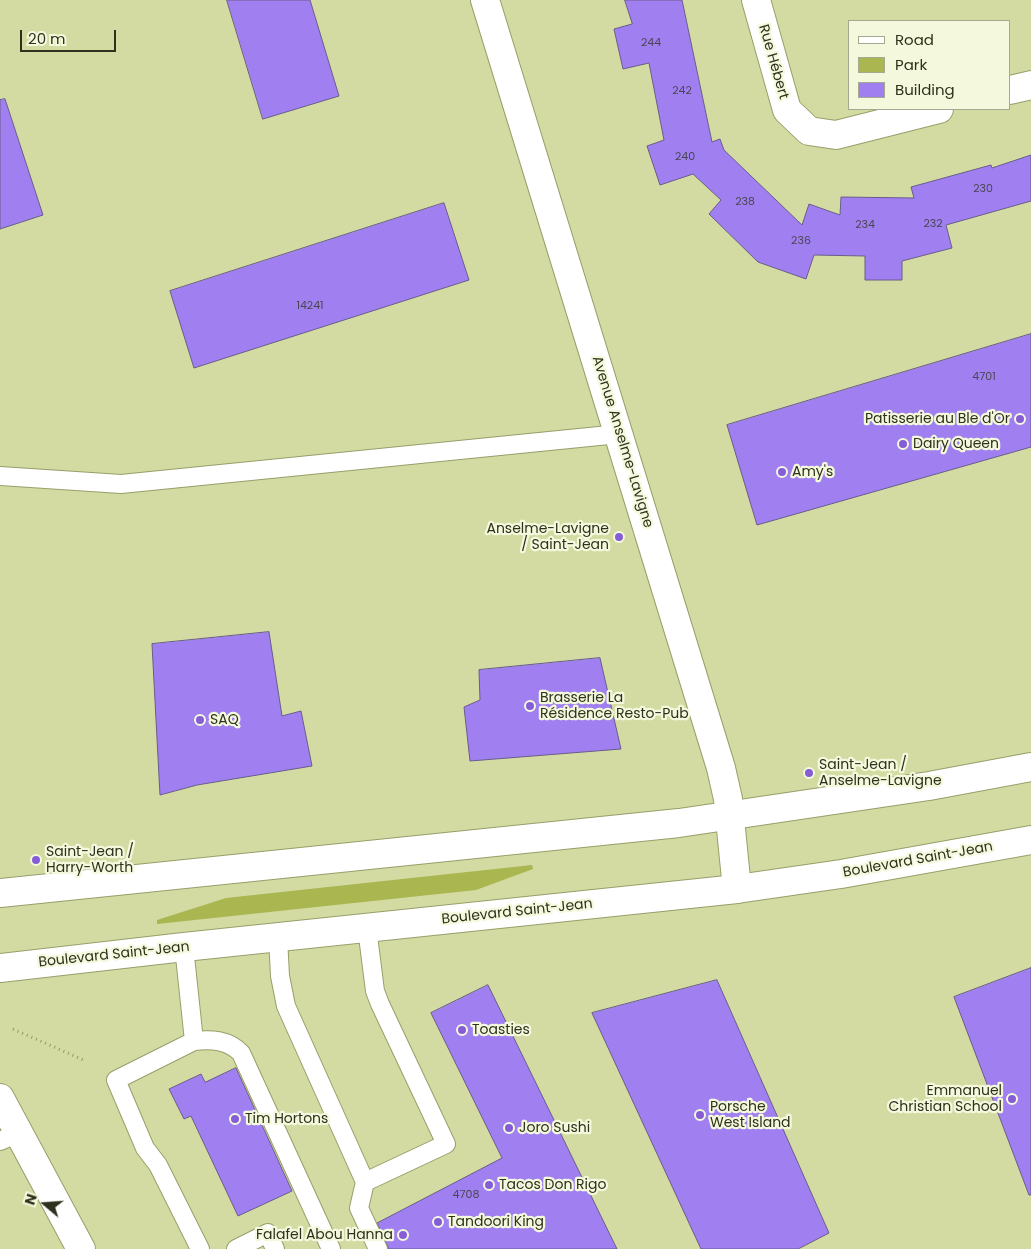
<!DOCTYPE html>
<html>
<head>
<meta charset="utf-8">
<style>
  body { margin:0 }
  #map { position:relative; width:1031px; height:1249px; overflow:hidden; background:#d3dba3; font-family:Poppins,sans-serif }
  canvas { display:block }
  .legend { position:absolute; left:848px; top:20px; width:162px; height:90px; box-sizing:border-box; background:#f4f9dd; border:1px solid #a5a98f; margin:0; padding:6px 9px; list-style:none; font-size:15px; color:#2e311b }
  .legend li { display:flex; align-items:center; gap:10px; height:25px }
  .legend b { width:25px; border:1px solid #a5a98f }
  .north { position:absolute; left:20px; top:1179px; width:50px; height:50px; -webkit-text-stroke:4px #f4f9dd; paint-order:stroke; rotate:288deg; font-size:14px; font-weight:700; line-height:20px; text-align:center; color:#2e311b }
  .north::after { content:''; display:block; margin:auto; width:18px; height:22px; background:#2e311b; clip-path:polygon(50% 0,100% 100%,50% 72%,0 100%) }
  .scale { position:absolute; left:20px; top:30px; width:96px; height:22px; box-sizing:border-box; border:2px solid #2e311b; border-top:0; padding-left:6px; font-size:15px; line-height:18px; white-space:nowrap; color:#2e311b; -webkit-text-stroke:4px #f4f9dd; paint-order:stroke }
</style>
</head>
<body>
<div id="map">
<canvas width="1031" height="1249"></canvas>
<ul class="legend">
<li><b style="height:6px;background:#fff"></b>Road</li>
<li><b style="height:14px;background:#aab650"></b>Park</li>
<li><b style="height:14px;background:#a080f1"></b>Building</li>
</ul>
<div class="north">N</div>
<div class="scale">20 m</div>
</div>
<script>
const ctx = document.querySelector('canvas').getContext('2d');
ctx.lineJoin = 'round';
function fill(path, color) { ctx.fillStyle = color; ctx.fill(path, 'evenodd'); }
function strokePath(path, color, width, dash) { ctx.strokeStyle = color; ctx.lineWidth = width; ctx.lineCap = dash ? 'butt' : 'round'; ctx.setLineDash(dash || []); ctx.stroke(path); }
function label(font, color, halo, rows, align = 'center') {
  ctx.font = font + ' Poppins,sans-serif'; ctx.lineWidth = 4.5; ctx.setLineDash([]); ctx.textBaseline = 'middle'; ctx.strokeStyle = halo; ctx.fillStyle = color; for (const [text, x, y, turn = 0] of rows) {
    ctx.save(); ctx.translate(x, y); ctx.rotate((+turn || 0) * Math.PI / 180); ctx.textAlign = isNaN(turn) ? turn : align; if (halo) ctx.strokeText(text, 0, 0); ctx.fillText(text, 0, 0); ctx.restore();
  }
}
fill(new Path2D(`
  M 532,865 L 533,869 L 476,890 L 157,924 L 157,920 L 226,898 Z`), '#aab650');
const building = new Path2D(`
  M 227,0 L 310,0 L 339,96 L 263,119 Z
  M 625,0 L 682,0 L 712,142 L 720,139 L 724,150 L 802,225 L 809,204 L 840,215 L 841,197 L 914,198 L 911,187 L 991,165 L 992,168 L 1031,155 L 1031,201 L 946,225 L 952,248 L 902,261 L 902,280 L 865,280 L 865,256 L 814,255 L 806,279 L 758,262 L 709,214 L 721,200 L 693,174 L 660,185 L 647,146 L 664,140 L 649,63 L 623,69 L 614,29 L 632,24 Z
  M 5,99 L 43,215 L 0,229 L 0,100 Z
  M 444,203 L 469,280 L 194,368 L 170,291 Z
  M 1031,334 L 1031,447 L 757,525 L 727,425 Z
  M 269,632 L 282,716 L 301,711 L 312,766 L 197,785 L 160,795 L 152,644 Z
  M 600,658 L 621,749 L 470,761 L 464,707 L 480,700 L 479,670 Z
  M 1031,968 L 1031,1195 L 1029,1195 L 954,997 Z
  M 717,980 L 829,1233 L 798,1249 L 701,1249 L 592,1013 Z
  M 488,985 L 617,1249 L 389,1249 L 377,1223 L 502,1158 L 431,1013 Z
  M 236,1068 L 292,1191 L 238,1216 L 191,1116 L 184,1119 L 169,1089 L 201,1074 L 205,1082 Z`);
fill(building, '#a080f1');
strokePath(building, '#685c8b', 1);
const service = new Path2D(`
  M 0,476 L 121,484 L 619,434
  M 278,937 L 280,976 L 286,1006 L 365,1182 L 446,1144 L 380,1004 L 375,991 L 367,928
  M 184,947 L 194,1041 L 116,1080 L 145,1148 L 158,1165 L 200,1249
  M 194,1041 C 212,1039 228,1040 241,1053 L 331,1249
  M 0,1141 L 19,1133
  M 365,1182 L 359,1208 L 378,1249
  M 236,1249 L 268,1233 L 275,1249`);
const minor = new Path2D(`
  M 756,0 L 787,110 L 809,131 L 836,135 L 939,109
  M 1010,90 L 1031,85
  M 0,1098 L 81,1249`);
const tertiary = new Path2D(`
  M 485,0 L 721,768 L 728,799 L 737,889`);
const secondary = new Path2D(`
  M 0,893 L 679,823 L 929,786 L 1031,767
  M 0,968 L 184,947 L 737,889 L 841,874 L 1031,840`);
strokePath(service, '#979f69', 20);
strokePath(minor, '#979f69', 30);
strokePath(tertiary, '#979f69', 30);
strokePath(secondary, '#979f69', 30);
strokePath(new Path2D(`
  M 13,1029 L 86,1061`), '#8e946a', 3, [1, 4]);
strokePath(service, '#fff', 18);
strokePath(minor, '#fff', 28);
strokePath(tertiary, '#fff', 28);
strokePath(secondary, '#fff', 28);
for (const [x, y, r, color] of [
  [1020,419,5,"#845dd7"],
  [903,444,5,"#845dd7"],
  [782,472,5,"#845dd7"],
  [619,537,5,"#845dd7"],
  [530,706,5,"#845dd7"],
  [200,720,5,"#845dd7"],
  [809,773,5,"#845dd7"],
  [36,860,5,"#845dd7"],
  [462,1030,5,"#845dd7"],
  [1012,1099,5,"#845dd7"],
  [700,1115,5,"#845dd7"],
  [235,1119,5,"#845dd7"],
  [509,1128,5,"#845dd7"],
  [489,1185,5,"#845dd7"],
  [438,1222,5,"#845dd7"],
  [403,1235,5,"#845dd7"]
]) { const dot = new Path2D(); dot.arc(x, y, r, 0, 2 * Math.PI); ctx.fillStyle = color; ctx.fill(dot); strokePath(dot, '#f4f9dd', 2); }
label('11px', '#4a4550', null, [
  ["244",651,43],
  ["242",682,91],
  ["240",685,157],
  ["230",983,189],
  ["238",745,202],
  ["232",933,224],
  ["234",865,225],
  ["236",801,241],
  ["14241",310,306],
  ["4701",984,377],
  ["4708",466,1195]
]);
label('14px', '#2e311b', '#f4f9dd', [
  ["Rue Hébert",773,62,74],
  ["Avenue Anselme-Lavigne",622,442,73],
  ["Boulevard Saint-Jean",918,860,-10],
  ["Boulevard Saint-Jean",517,912,-6],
  ["Boulevard Saint-Jean",114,955,-6]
]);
label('14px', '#2e311b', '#f4f9dd', [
  ["Patisserie au Ble d'Or",1010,419,"right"],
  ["Dairy Queen",913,444],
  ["Amy's",792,472],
  ["Anselme-Lavigne",609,529,"right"],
  ["/ Saint-Jean",609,545,"right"],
  ["Brasserie La",540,698],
  ["Résidence Resto-Pub",540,714],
  ["SAQ",210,720],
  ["Saint-Jean /",819,765],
  ["Anselme-Lavigne",819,781],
  ["Saint-Jean /",46,852],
  ["Harry-Worth",46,868],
  ["Toasties",472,1030],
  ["Emmanuel",1002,1091,"right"],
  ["Christian School",1002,1107,"right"],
  ["Porsche",710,1107],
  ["West Island",710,1123],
  ["Tim Hortons",245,1119],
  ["Joro Sushi",519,1128],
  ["Tacos Don Rigo",499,1185],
  ["Tandoori King",448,1222],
  ["Falafel Abou Hanna",393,1235,"right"]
], 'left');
</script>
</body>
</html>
